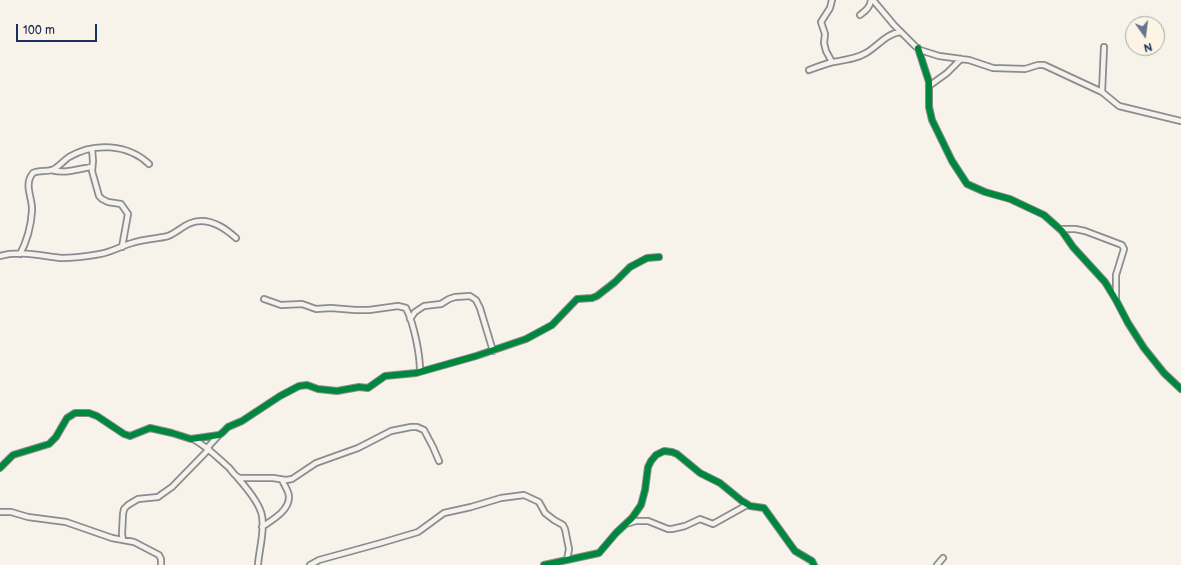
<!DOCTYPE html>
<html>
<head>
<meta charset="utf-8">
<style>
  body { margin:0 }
  #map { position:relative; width:1181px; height:565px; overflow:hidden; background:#f7f3ea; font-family:"Balsamiq Sans",sans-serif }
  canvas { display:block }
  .north { position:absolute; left:1125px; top:16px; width:40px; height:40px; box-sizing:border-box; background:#fcf5e5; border:1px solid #a2a6af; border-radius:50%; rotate:166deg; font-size:11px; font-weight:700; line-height:16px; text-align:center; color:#1b2f5e }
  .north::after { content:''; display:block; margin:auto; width:14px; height:18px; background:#68748f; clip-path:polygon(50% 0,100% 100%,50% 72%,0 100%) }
  .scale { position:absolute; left:16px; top:24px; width:81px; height:18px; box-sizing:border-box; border:2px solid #1b2f5e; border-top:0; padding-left:5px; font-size:12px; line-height:14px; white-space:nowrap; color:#1b2f5e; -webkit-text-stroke:3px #fcf5e5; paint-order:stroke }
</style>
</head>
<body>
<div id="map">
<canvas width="1181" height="565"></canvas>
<div class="north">N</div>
<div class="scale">100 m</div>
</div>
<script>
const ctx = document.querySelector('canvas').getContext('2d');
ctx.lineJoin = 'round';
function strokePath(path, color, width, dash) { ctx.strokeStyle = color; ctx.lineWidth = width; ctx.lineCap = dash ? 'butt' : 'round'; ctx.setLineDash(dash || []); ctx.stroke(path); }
const street = new Path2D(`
  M 873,0 L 894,25 L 915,46 L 920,50 L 939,56 L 969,60 L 993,68 L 1025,69 L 1038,65 L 1044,65 L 1102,92 L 1119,106 L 1181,121
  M 860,15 C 865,11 870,8 871,0
  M 918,48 L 929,82 L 929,107 L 932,120 L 952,161 L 967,184 L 985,192 L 1010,199 L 1044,215 L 1062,231 L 1073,247 L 1105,282 L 1116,300 L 1128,323 L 1144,348 L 1164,373 L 1181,389
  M 832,62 L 826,51 L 824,43 L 825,34 L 821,22 L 830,8 L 832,0
  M 809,70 C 817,67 825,64 833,62 C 845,60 856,59 866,53 C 878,46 887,33 901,32
  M 929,86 L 947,73 L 961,59
  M 1102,92 L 1104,47
  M 92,149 L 93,161 L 92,171 L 99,196 L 102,199 L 108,202 L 121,204 L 128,214 L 122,247
  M 51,170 C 67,174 76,169 92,167
  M 1060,229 L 1075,229 L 1085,231 L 1122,245 L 1124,249 L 1116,275 L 1116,298
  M 20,254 C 27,241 31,226 32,211 C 33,198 23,185 33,173 C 39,170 46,172 52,170 C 58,168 63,161 69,157 C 94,142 128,144 149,164
  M 0,256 C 19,250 41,256 61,258 C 73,258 89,256 100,254 C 112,252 121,246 132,243 C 144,239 156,239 168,236 C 180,231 187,221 201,221 C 215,221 226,229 236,238
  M 264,299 L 281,305 L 302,304 L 316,309 L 331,308 L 355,310 L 369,310 L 398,306 L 406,308 C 414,324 420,354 420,371
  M 410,319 L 415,312 L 424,306 L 441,304 L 449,299 L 455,297 L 470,296 L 476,300 L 480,308 L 493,351
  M 193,439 C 206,446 216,456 226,465 C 232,469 233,476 240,478 L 273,478 L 286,480 L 292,479 L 316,463 L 358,448 L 391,431 L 411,427 L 417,427 L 424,430 L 433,447 L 439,461
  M 207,448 L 219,435
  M 0,468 L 13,455 L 49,444 L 56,437 L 67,418 L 75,413 L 89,413 L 97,416 L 124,434 L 130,436 L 150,428 L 172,433 L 191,439 L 219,435 L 222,433 L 228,427 L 242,421 L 280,396 L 299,386 L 307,385 L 318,389 L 337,391 L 359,387 L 368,388 L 385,376 L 416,373 L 476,356 L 526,339 L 552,325 L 577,299 L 592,298 L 597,296 L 615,282 L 630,267 L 647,258 L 659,257
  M 237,477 C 245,486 260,503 262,516 C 265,532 259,549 258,565
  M 0,512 L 11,512 L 28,517 L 66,522 L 112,538 L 134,542 L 159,555 L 161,559 L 161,565
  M 626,524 L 636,521 L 648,521 L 668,529 L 672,529 L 685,526 L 700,519 L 713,524 L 747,505
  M 262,527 C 272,520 289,511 289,497 C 289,491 284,485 282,480
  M 123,540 L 122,534 L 123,514 L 124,509 L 128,505 L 138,499 L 158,497 L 162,494 L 172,487 L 209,449
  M 310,565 L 319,560 L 381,543 L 418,532 L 444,513 L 471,507 L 501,498 L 524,495 L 539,502 L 545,513 L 554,520 L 563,525 L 565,529 L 569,549 L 567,560
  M 544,565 L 599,553 L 616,533 L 632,518 L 641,505 L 645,490 L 648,467 L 651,461 L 656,455 L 664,451 L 672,452 L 677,454 L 700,473 L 720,483 L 742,501 L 750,506 L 764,508 L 795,551 L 812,561 L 814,565
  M 937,565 L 943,558`);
strokePath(street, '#8a8c91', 8);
strokePath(street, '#f5f2ec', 4.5);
strokePath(new Path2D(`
  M 918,48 L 929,82 L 929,107 L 932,120 L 952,161 L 967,184 L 985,192 L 1010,199 L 1044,215 L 1062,231 L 1073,247 L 1105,282 L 1116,300 L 1128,323 L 1144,348 L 1164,373 L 1181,389
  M 0,468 L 13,455 L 49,444 L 56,437 L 67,418 L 75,413 L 89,413 L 97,416 L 124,434 L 130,436 L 150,428 L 172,433 L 191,439 L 219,435 L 222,433 L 228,427 L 242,421 L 280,396 L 299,386 L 307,385 L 318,389 L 337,391 L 359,387 L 368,388 L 385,376 L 416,373 L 476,356 L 526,339 L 552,325 L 577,299 L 592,298 L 597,296 L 615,282 L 630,267 L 647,258 L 659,257
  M 544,565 L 599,553 L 616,533 L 632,518 L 641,505 L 645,490 L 648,467 L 651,461 L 656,455 L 664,451 L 672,452 L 677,454 L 700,473 L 720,483 L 742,501 L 750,506 L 764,508 L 795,551 L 812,561 L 814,565`), '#00873e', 6);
</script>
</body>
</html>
